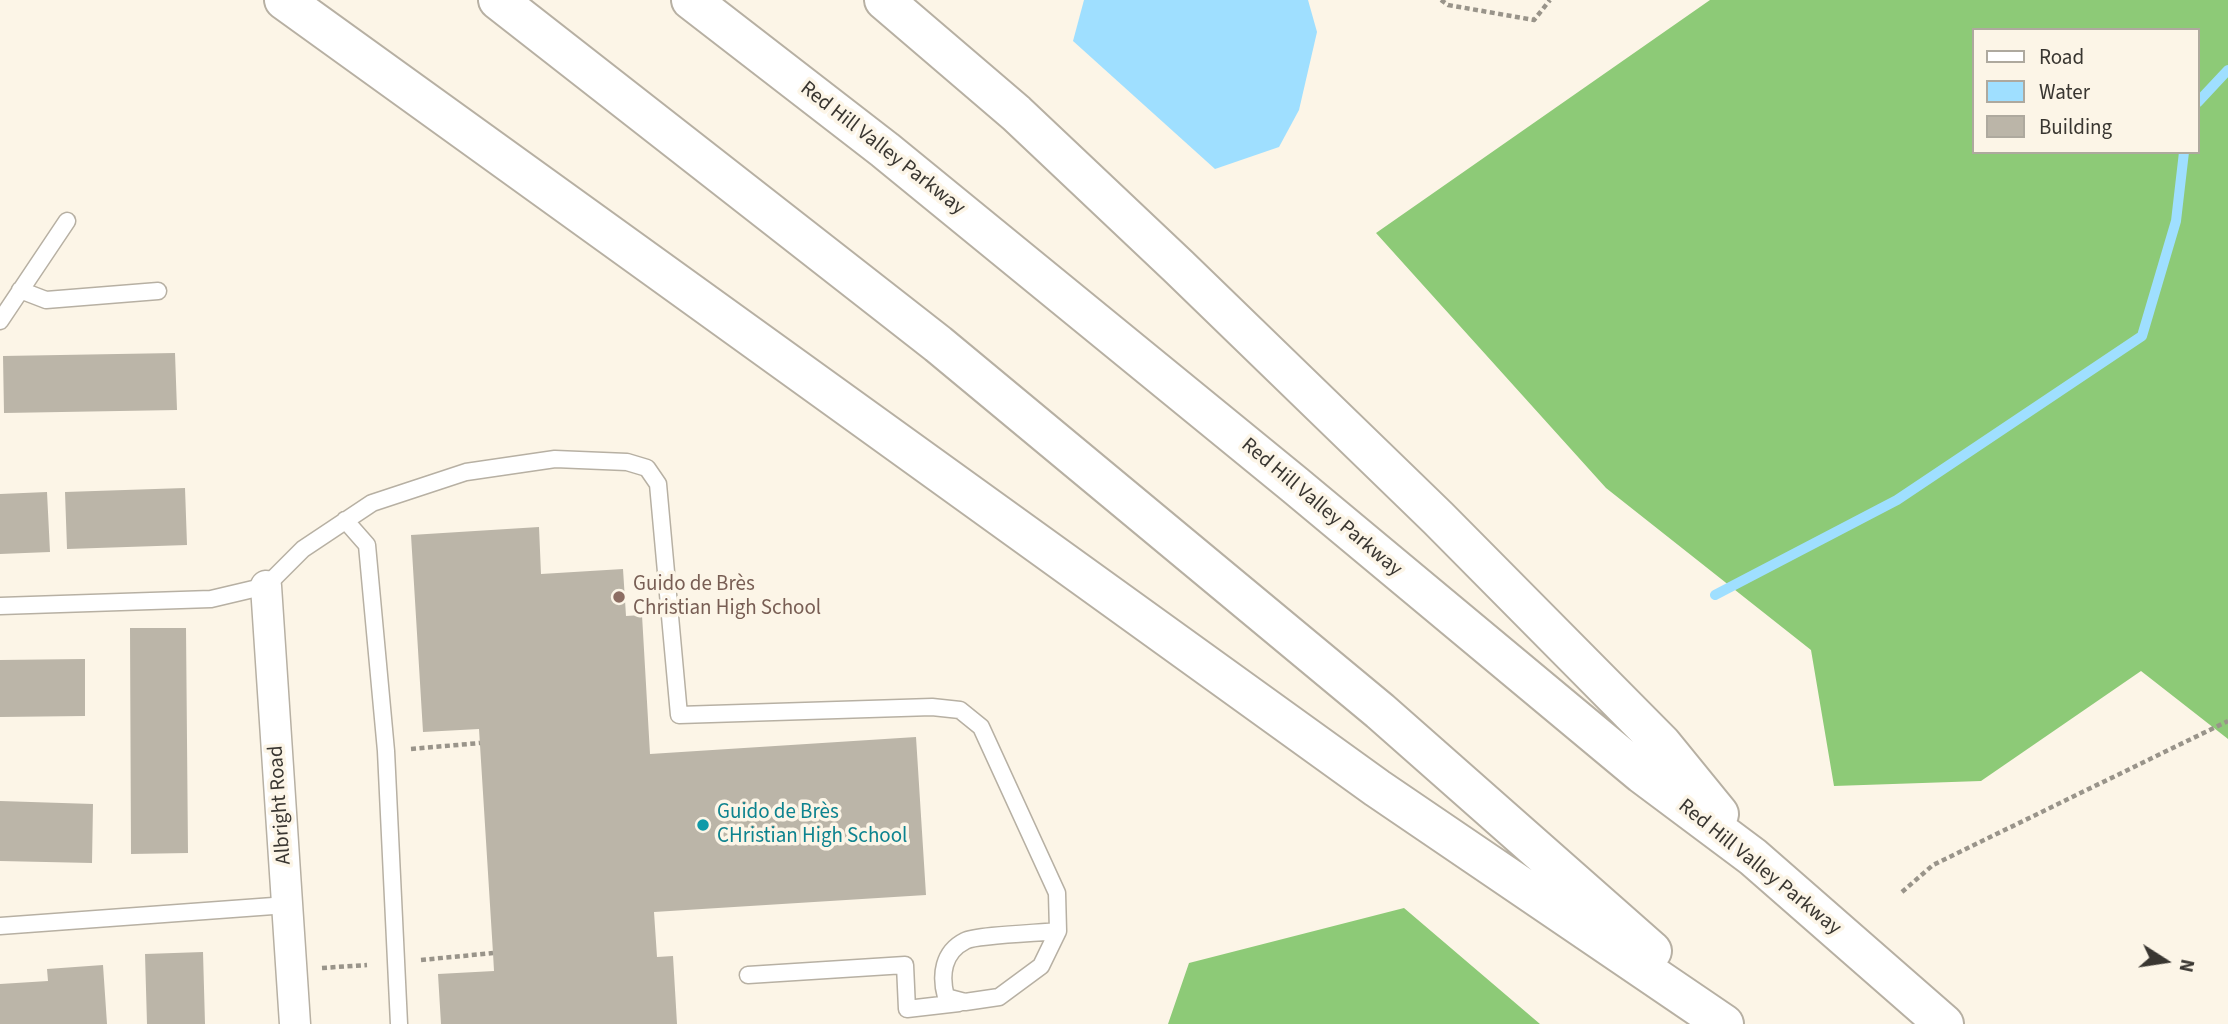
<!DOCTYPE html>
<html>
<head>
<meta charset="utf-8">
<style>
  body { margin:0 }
  #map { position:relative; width:2228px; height:1024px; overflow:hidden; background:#fcf5e7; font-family:"Source Sans 3",sans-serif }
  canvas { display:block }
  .legend { position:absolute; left:1972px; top:28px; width:228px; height:126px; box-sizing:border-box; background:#fcf5e7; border:2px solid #aea99e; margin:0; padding:9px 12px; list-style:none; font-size:21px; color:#393631 }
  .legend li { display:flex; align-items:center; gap:14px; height:35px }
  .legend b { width:35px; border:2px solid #aea99e }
  .north { position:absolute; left:2130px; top:926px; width:70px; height:70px; -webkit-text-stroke:5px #fcf5e7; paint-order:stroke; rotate:102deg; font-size:19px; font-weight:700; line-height:28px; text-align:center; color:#393631 }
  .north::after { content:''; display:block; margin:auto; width:24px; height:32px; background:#393631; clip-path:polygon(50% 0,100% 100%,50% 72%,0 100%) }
</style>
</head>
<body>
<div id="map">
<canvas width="2228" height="1024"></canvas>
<ul class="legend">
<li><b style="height:9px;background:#fff"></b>Road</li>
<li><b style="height:19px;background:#9fdfff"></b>Water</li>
<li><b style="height:19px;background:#bbb5a8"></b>Building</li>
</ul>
<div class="north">N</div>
</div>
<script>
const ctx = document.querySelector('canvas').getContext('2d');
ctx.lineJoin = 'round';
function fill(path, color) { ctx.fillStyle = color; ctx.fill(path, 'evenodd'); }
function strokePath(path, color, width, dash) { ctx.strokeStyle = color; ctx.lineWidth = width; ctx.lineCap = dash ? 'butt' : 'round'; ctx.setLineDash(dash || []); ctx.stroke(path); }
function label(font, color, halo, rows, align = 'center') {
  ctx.font = font + ' "Source Sans 3",sans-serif'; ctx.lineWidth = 7; ctx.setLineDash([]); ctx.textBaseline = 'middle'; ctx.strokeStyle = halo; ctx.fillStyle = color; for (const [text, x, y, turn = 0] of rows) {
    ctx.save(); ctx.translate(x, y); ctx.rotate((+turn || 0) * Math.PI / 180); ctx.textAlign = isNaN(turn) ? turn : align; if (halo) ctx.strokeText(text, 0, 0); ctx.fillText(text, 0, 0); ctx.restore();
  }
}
fill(new Path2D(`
  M 1710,0 L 2228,0 L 2228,739 L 2141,671 L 1981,781 L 1834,786 L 1811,650 L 1606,488 L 1376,233 ZM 1974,30 L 2198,30 L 2198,152 L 1974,152 Z
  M 1404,908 L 1540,1024 L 1168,1024 L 1189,963 Z`), '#8dca77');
fill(new Path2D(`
  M 1084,0 L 1308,0 L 1317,32 L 1299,110 L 1279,147 L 1215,169 L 1073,41 Z`), '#9fdfff');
strokePath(new Path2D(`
  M 2198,102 L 2228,70
  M 1715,595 L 1897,500 L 2142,336 L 2176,221 L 2184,152`), '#9fdfff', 10);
fill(new Path2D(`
  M 175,353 L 177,410 L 4,413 L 3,356 Z
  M 185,488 L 187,545 L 67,549 L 65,492 Z
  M 47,492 L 50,552 L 0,554 L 0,494 Z
  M 539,527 L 541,574 L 623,569 L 626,616 L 642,615 L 650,754 L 916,737 L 926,895 L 654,912 L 657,957 L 673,956 L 677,1024 L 441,1024 L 438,974 L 494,971 L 493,953 L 479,729 L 423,732 L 411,535 Z
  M 130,628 L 186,628 L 188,853 L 131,854 Z
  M 85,659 L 85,716 L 0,717 L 0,660 Z
  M 0,801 L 93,804 L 92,863 L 0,861 Z
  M 203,952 L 205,1024 L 147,1024 L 145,954 Z
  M 103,965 L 107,1024 L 0,1024 L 0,984 L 48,981 L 47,969 Z`), '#bbb5a8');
const lane = new Path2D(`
  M 20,290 L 46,300 L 158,291
  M 0,321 L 67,221
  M 345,520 L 367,545 L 386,751 L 399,1024
  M 0,606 L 211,599 L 266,586 L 303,549 L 372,503 L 466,472 L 555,459 L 627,462 L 647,468 L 658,484 L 679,715 L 932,707 L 960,710 L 981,727 L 1057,893 L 1058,931 L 1041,966 L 999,997 L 965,1002 L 946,997 C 940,975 943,952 965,941 C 976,935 1041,933 1058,931
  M 0,926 L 287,905
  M 748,975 L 905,965 L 907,1009 L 959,1003`);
const street = new Path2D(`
  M 266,586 L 295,1024`);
const highway = new Path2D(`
  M 284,0 L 1377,788 L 1724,1024
  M 498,0 L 938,344 L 1380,711 L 1652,951
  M 691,0 L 885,150 L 1295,485 L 1642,774 L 1753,857 L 1944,1024
  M 884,0 L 1016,113 L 1179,267 L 1438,518 L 1662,744 L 1719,814`);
strokePath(lane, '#b7b0a3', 19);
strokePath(street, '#b7b0a3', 33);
strokePath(highway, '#b7b0a3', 42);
strokePath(new Path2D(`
  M 1441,0 L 1448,5 L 1534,20 L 1550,0
  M 411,749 L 480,743
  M 1902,892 L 1933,865 L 2228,721
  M 421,960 L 493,953
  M 322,968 L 367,965`), '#99948a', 4.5, [5, 3.5]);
strokePath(lane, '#fff', 16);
strokePath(street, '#fff', 30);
strokePath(highway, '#fff', 38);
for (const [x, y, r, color] of [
  [619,597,7,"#8d6e63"],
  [703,825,7,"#0f9aa8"]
]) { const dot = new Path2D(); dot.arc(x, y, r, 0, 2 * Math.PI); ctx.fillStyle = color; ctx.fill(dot); strokePath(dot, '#fcf5e7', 2.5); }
label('21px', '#393631', '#fcf5e7', [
  ["Red Hill Valley Parkway",882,149,38],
  ["Red Hill Valley Parkway",1321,508,40],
  ["Albright Road",281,805,-94],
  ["Red Hill Valley Parkway",1759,868,39]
]);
label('21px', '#785e54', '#fcf5e7', [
  ["Guido de Brès",633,585],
  ["Christian High School",633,609]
], 'left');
label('21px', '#0d838f', '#fcf5e7', [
  ["Guido de Brès",717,813],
  ["CHristian High School",717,837]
], 'left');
</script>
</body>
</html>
